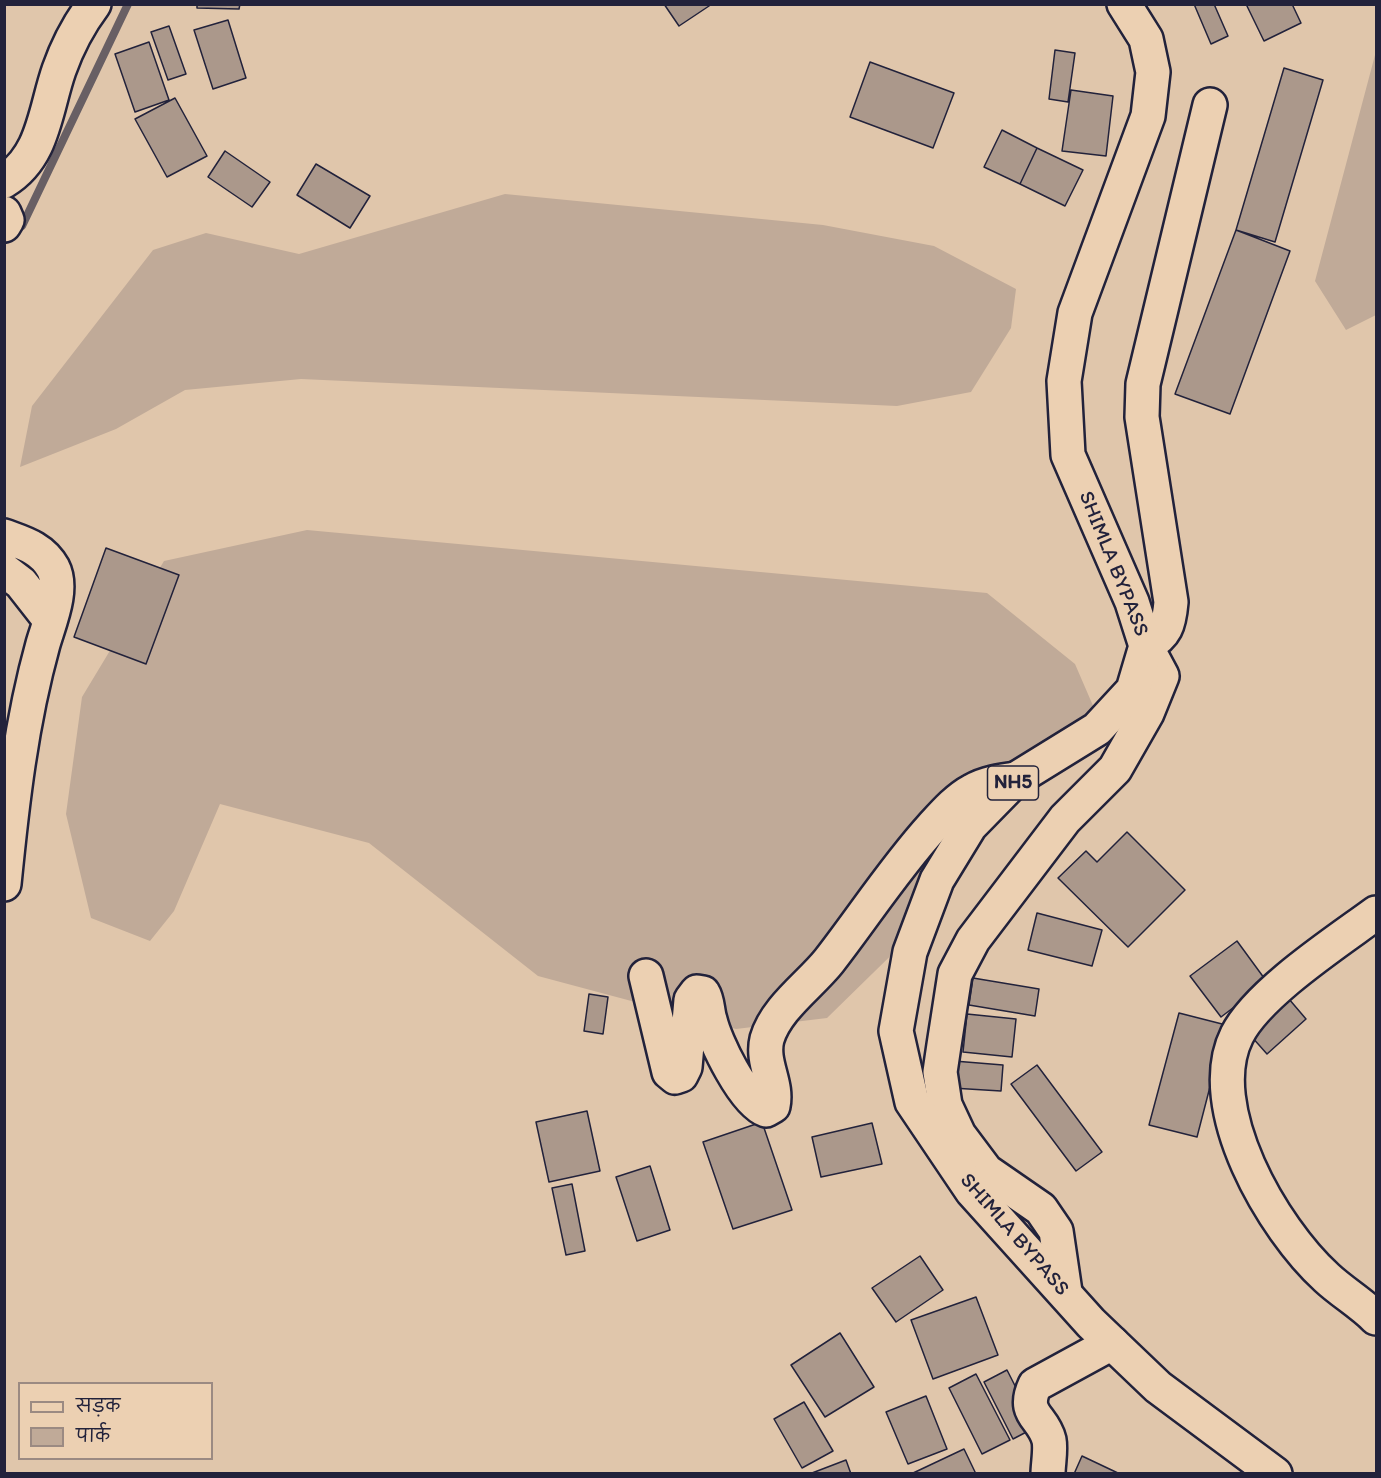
<!DOCTYPE html>
<html>
<head>
<meta charset="utf-8">
<style>
  body { margin:0 }
  #map { position:relative; width:1381px; height:1478px; overflow:hidden; background:#e0c6ab; font-family:Itim,"Playpen Sans Deva",sans-serif }
  canvas { display:block }
  .frame { position:absolute; inset:0; border:6px solid #22223b; pointer-events:none }
  .legend { position:absolute; left:18px; top:1382px; width:195px; height:78px; box-sizing:border-box; background:#ecd0b2; border:2px solid #9b8a82; margin:0; padding:8px 10px; list-style:none; font-size:18px; color:#22223b }
  .legend li { display:flex; align-items:center; gap:12px; height:30px }
  .legend b { width:30px; border:2px solid #9b8a82 }
</style>
</head>
<body>
<div id="map">
<canvas width="1381" height="1478"></canvas>
<div class="frame"></div>
<ul class="legend">
<li><b style="height:8px;background:#ecd0b2"></b>सड़क</li>
<li><b style="height:16px;background:#c0aa98"></b>पार्क</li>
</ul>
</div>
<script>
const ctx = document.querySelector('canvas').getContext('2d');
ctx.lineJoin = 'round';
function fill(path, color) { ctx.fillStyle = color; ctx.fill(path, 'evenodd'); }
function strokePath(path, color, width, dash) { ctx.strokeStyle = color; ctx.lineWidth = width; ctx.lineCap = dash ? 'butt' : 'round'; ctx.setLineDash(dash || []); ctx.stroke(path); }
function label(font, color, halo, rows, align = 'center') {
  ctx.font = font + ' Itim,sans-serif'; ctx.lineWidth = 4.5; ctx.setLineDash([]); ctx.textBaseline = 'middle'; ctx.strokeStyle = halo; ctx.fillStyle = color; for (const [text, x, y, turn = 0] of rows) {
    ctx.save(); ctx.translate(x, y); ctx.rotate((+turn || 0) * Math.PI / 180); ctx.textAlign = isNaN(turn) ? turn : align; if (halo) ctx.strokeText(text, 0, 0); ctx.fillText(text, 0, 0); ctx.restore();
  }
}
fill(new Path2D(`
  M 1375,55 L 1376,315 L 1346,330 L 1315,281 Z
  M 505,194 L 823,225 L 934,246 L 1016,289 L 1011,328 L 971,392 L 897,406 L 301,379 L 185,390 L 116,429 L 20,467 L 32,406 L 153,250 L 206,233 L 299,254 Z
  M 307,530 L 987,593 L 1075,664 L 1094,708 L 1057,751 L 952,802 L 919,928 L 827,1018 L 736,1029 L 538,976 L 369,843 L 220,804 L 174,911 L 150,941 L 91,918 L 66,814 L 82,697 L 164,561 Z`), '#c0aa98');
strokePath(new Path2D(`
  M 13,227 L 22,226 L 128,4`), '#685f64', 8);
const building = new Path2D(`
  M 197,4 L 240,4 L 239,9 L 197,8 Z
  M 664,4 L 712,4 L 679,26 Z
  M 1194,4 L 1214,4 L 1228,36 L 1211,44 Z
  M 1246,4 L 1292,4 L 1301,23 L 1264,41 Z
  M 228,20 L 246,78 L 213,89 L 194,30 Z
  M 169,26 L 186,74 L 168,80 L 151,32 Z
  M 149,42 L 169,100 L 135,112 L 115,54 Z
  M 1055,50 L 1075,53 L 1068,102 L 1049,99 Z
  M 870,62 L 954,93 L 933,148 L 850,117 Z
  M 1284,68 L 1323,80 L 1275,242 L 1236,230 Z
  M 1071,90 L 1113,96 L 1106,156 L 1062,151 Z
  M 175,98 L 207,156 L 167,177 L 135,119 Z
  M 1002,130 L 1037,148 L 1020,184 L 984,167 Z
  M 1037,148 L 1083,170 L 1065,206 L 1020,184 Z
  M 225,151 L 270,182 L 252,207 L 208,177 Z
  M 316,164 L 370,196 L 350,228 L 297,195 Z
  M 1236,230 L 1290,251 L 1230,414 L 1175,394 Z
  M 106,548 L 179,575 L 146,664 L 74,637 Z
  M 1127,832 L 1185,890 L 1128,947 L 1058,878 L 1086,851 L 1097,862 Z
  M 1037,913 L 1102,930 L 1092,966 L 1028,950 Z
  M 1237,941 L 1267,982 L 1221,1017 L 1190,976 Z
  M 973,978 L 1039,989 L 1035,1016 L 969,1005 Z
  M 1283,992 L 1306,1019 L 1267,1054 L 1243,1027 Z
  M 589,994 L 608,997 L 603,1034 L 584,1031 Z
  M 1179,1013 L 1226,1025 L 1197,1137 L 1149,1125 Z
  M 967,1014 L 1016,1019 L 1012,1057 L 963,1052 Z
  M 954,1061 L 1003,1065 L 1001,1091 L 952,1088 Z
  M 1037,1065 L 1102,1152 L 1076,1171 L 1011,1084 Z
  M 587,1111 L 600,1171 L 549,1182 L 536,1122 Z
  M 762,1122 L 792,1210 L 733,1229 L 703,1142 Z
  M 872,1123 L 882,1164 L 821,1177 L 812,1137 Z
  M 650,1166 L 670,1230 L 637,1241 L 616,1177 Z
  M 572,1184 L 585,1251 L 566,1255 L 552,1188 Z
  M 920,1256 L 943,1290 L 896,1322 L 872,1288 Z
  M 976,1297 L 998,1355 L 933,1379 L 911,1320 Z
  M 840,1333 L 874,1387 L 825,1417 L 791,1365 Z
  M 1007,1370 L 1036,1427 L 1013,1439 L 984,1382 Z
  M 976,1374 L 1010,1440 L 982,1454 L 949,1388 Z
  M 926,1396 L 947,1449 L 908,1464 L 886,1412 Z
  M 804,1402 L 833,1451 L 802,1468 L 774,1419 Z
  M 964,1449 L 976,1474 L 911,1474 Z
  M 1082,1456 L 1120,1474 L 1074,1474 Z
  M 846,1460 L 851,1474 L 812,1474 L 812,1473 Z`);
fill(building, '#ab988b');
strokePath(building, '#22223b', 1.5);
const minor = new Path2D(`
  M 4,181 C 44,157 45,110 59,70 C 67,47 79,24 94,4
  M 4,213 L 7,220 L 4,225
  M 4,536 C 23,543 42,548 53,568 C 64,589 49,623 43,644 C 21,723 12,803 4,884
  M 4,570 L 21,583 L 50,620
  M 1376,913 C 1338,941 1258,993 1237,1035 C 1201,1107 1273,1229 1327,1278 C 1342,1292 1361,1303 1376,1318
  M 646,976 L 669,1072 L 675,1077 L 681,1075 L 685,1067 L 691,1000 L 697,992 L 703,993 C 708,1001 707,1011 710,1020 C 715,1042 744,1102 766,1110 L 773,1106 C 778,1083 761,1063 767,1039 C 776,1008 810,985 829,961 C 864,916 894,869 932,827 C 944,814 957,799 972,791 C 986,783 1001,781 1016,779
  M 1065,1292 L 1056,1231 L 1041,1209 L 986,1171 L 959,1135 L 945,1105 L 940,1072 L 944,1045 L 955,974 L 973,940 L 1065,819 L 1115,769 L 1147,713 L 1162,676 L 1146,646 C 1166,635 1169,625 1171,602 L 1142,417 L 1143,384 L 1210,105
  M 1048,1474 C 1048,1464 1051,1450 1049,1440 C 1043,1416 1021,1415 1035,1385 L 1112,1343`);
const highway = new Path2D(`
  M 1124,4 L 1146,39 L 1153,72 L 1148,116 L 1075,313 L 1064,381 L 1068,455 L 1132,602 L 1146,646 L 1133,690 L 1097,729 L 1016,779 L 970,826 L 937,880 L 910,952 L 896,1031 L 912,1102 L 972,1191 L 1091,1323 L 1158,1387 L 1275,1474`);
strokePath(minor, '#22223b', 38);
strokePath(highway, '#22223b', 38);
strokePath(minor, '#ecd0b2', 33);
strokePath(highway, '#ecd0b2', 33);
for (const [x, y, w] of [
  [1013,783,51]
]) { const box = new Path2D(); box.roundRect(x - w / 2, y - 17, w, 34, 4.5); ctx.fillStyle = '#ecd0b2'; ctx.fill(box); strokePath(box, '#22223b', 1.5); }
label('bold 20px', '#22223b', null, [
  ["NH5",1013,783]
]);
label('21px', '#22223b', '#ecd0b2', [
  ["SHIMLA BYPASS",1113,564,68],
  ["SHIMLA BYPASS",1014,1235,49]
]);
</script>
</body>
</html>
